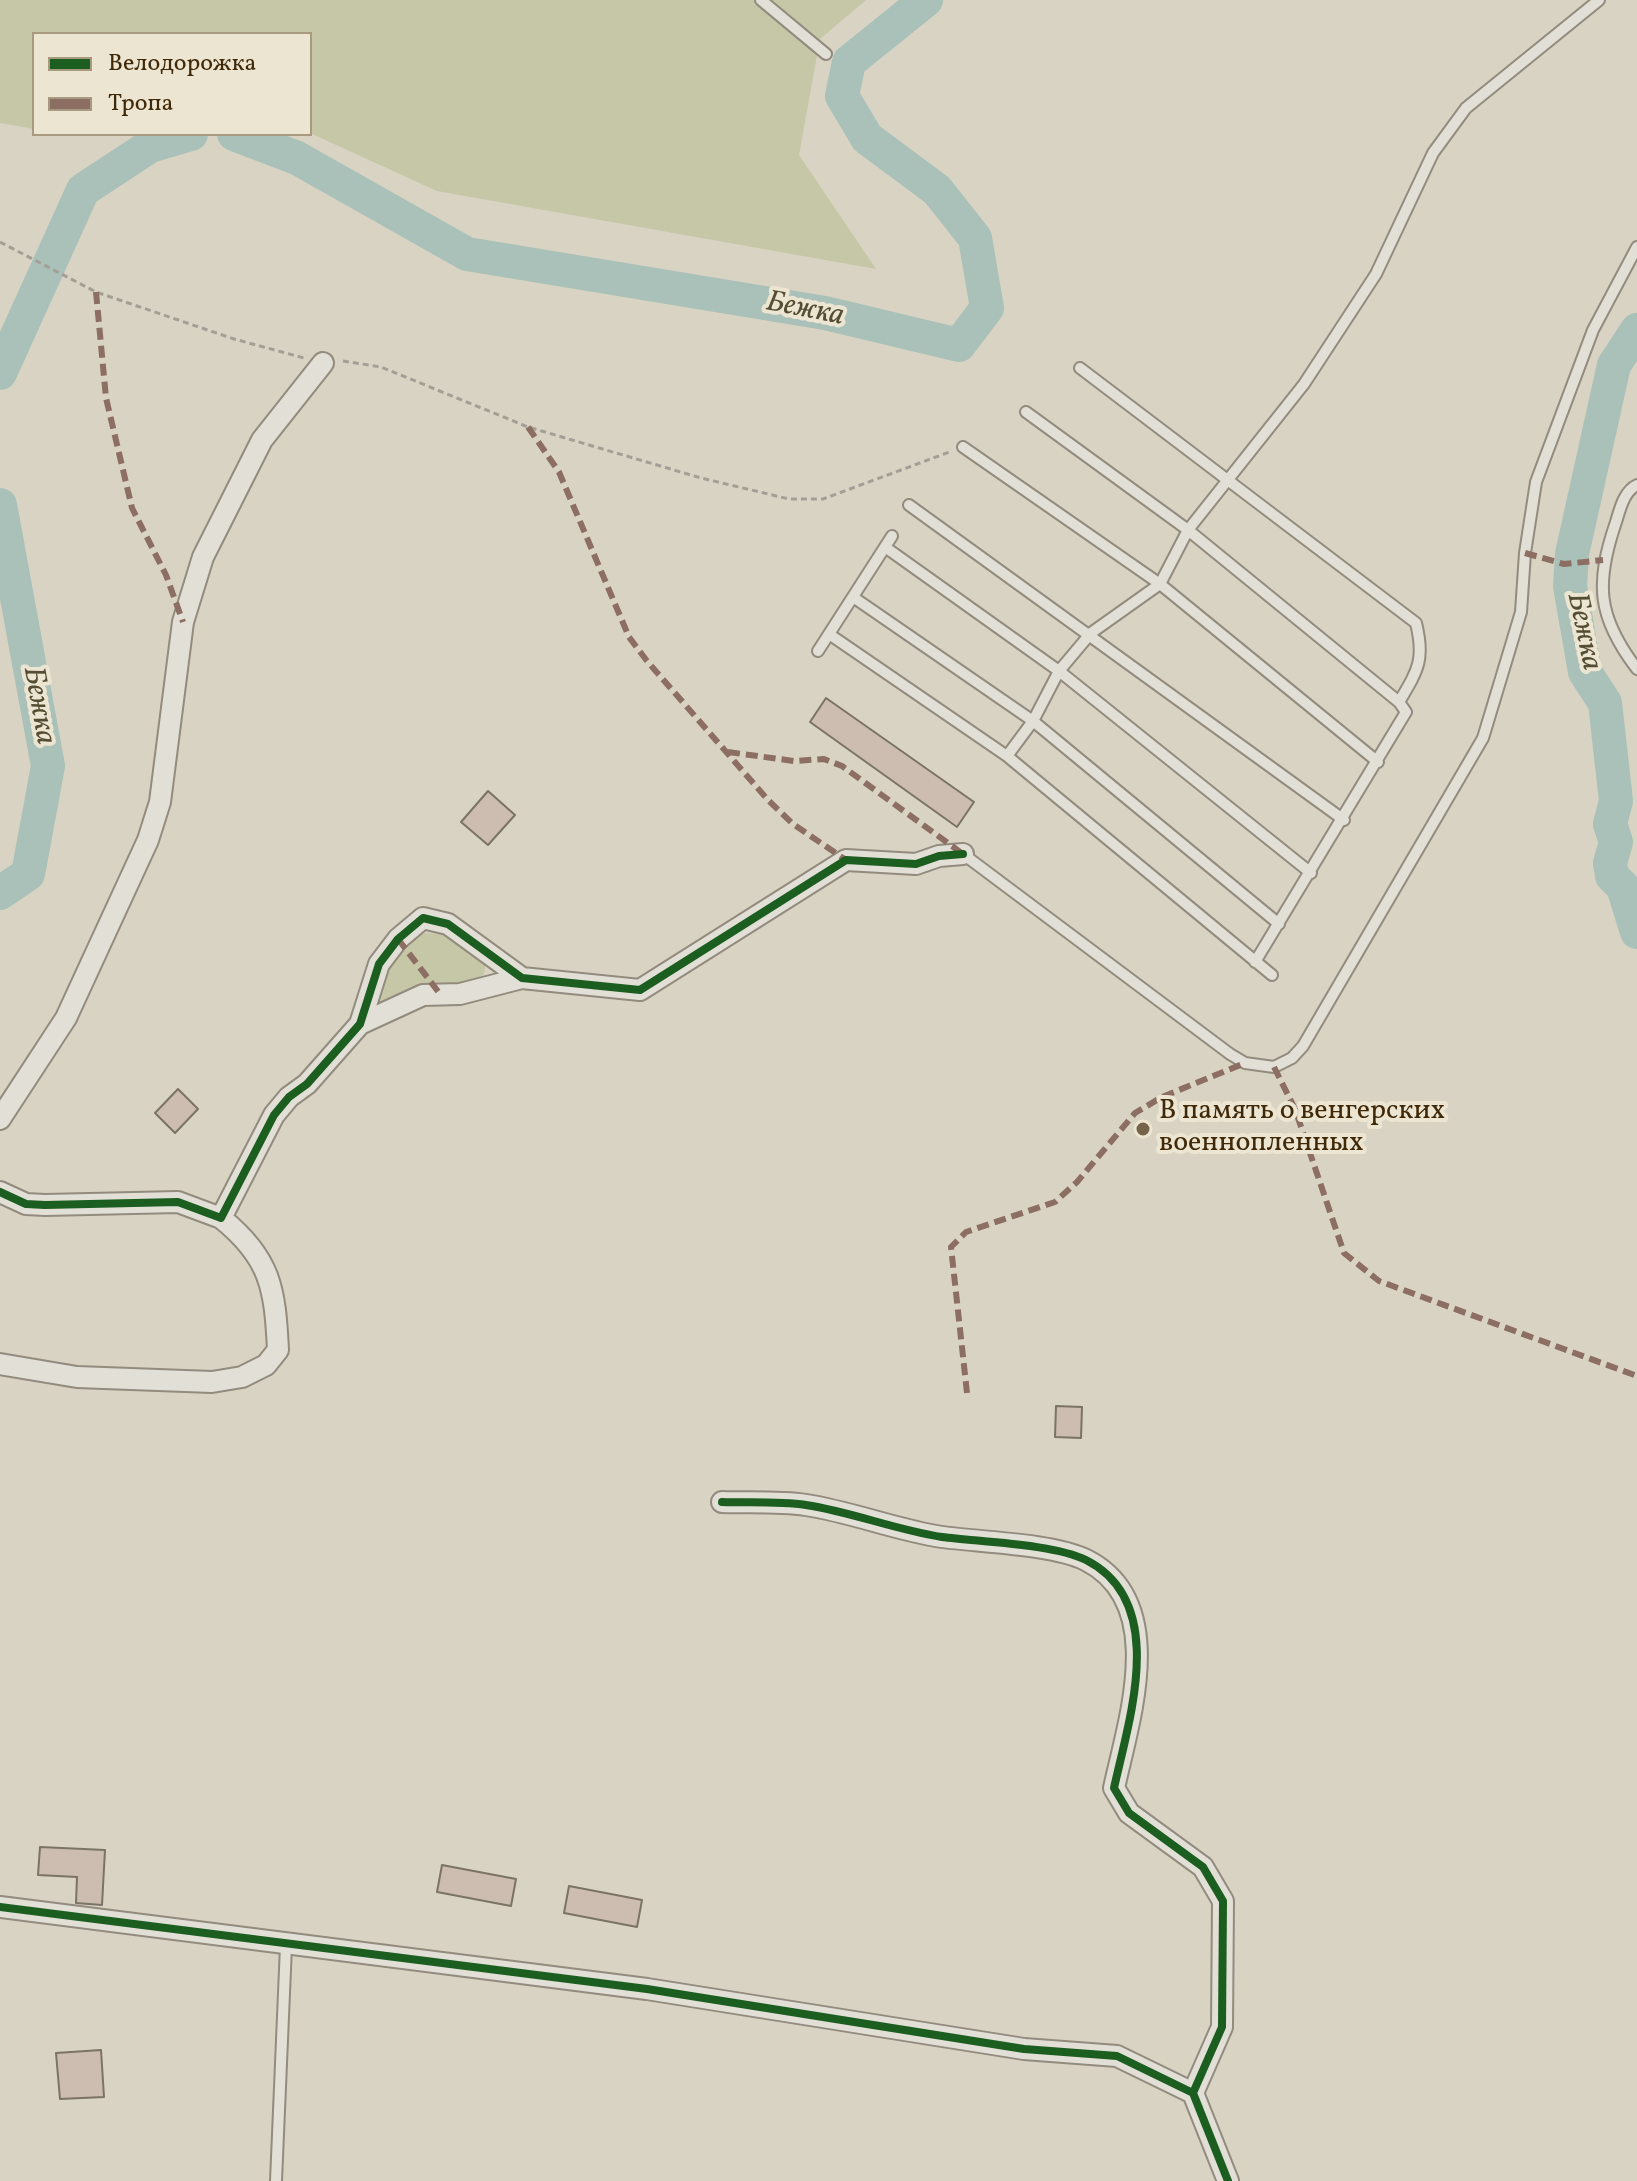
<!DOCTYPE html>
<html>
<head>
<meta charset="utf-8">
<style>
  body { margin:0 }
  #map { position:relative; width:1637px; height:2181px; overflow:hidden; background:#d9d3c3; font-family:Vollkorn,serif }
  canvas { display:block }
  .legend { position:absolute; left:32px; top:32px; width:280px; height:104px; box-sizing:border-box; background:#ece5d2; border:2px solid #a79a81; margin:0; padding:10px 14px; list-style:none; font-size:24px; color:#3f2908 }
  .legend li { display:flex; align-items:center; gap:16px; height:40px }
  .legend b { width:40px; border:2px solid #a79a81 }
</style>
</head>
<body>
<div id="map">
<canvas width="1637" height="2181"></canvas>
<ul class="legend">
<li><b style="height:10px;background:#1b5e20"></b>Велодорожка</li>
<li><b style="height:10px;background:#8d6e63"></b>Тропа</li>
</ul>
</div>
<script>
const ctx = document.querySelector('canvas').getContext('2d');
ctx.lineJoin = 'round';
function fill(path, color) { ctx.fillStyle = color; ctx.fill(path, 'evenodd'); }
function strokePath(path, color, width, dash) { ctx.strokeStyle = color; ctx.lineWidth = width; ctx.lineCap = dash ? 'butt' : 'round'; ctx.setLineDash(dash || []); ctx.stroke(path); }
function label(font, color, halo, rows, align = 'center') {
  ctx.font = font + ' Vollkorn,serif'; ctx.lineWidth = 8; ctx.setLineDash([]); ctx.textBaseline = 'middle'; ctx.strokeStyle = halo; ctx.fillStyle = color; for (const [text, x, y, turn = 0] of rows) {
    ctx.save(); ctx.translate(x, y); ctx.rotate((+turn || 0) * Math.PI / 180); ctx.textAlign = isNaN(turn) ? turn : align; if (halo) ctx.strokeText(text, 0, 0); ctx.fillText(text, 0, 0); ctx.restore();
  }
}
fill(new Path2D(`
  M 0,0 L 866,0 L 820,39 L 799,155 L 876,269 L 437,191 L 310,133 L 310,34 L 34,34 L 34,129 L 0,123 Z
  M 424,933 L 443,934 L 487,956 L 484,974 L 472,984 L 384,1009 L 374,994 C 384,966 400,949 424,933 Z`), '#c5c7a6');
strokePath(new Path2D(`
  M 234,134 L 297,158 L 467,254 L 825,313 L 959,345 L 987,308 L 975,238 L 937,190 L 867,138 L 842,96 L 849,62 L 926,0
  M 1637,330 L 1614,365 L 1572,554 L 1570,586 L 1585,672 L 1605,703 L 1616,801 L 1610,824 L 1616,842 L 1610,863 L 1612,876 L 1623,887 L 1637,932
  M 0,373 L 83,190 L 150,146 L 191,134
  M 0,505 L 48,766 L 28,874 L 0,893`), '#a9c1b8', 34);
const building = new Path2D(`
  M 826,698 L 974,802 L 957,827 L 810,722 Z
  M 488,791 L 515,815 L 488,845 L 461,822 Z
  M 178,1089 L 198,1109 L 175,1133 L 155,1113 Z
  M 1056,1406 L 1082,1407 L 1081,1438 L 1055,1437 Z
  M 40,1847 L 105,1850 L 102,1905 L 76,1903 L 77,1877 L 38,1875 Z
  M 442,1865 L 516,1879 L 511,1906 L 437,1892 Z
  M 569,1886 L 642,1900 L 637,1927 L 564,1913 Z
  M 101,2050 L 104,2097 L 60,2099 L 56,2053 Z`);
fill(building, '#cdbdb1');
strokePath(building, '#7a7366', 2);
const lane = new Path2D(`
  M 761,0 L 826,54
  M 1080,368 L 1416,623 C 1425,660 1418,670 1399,702
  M 1026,412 L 1188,530 L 1399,702 L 1406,712 L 1255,962
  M 963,447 L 1160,584 L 1378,762
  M 1637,485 C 1624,491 1620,509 1616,522 C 1595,583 1597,617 1637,669
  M 909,505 L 1344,820
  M 885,547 L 1059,671 L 1311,873
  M 853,597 L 1033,721 L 1279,924
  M 829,634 L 1007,756 L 1272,975
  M 818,651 L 892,536
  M 1007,756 L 1033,721 L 1059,671 L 1091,633 L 1160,584 L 1188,530 L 1304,384 L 1376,274 L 1433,153 L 1466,108 L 1599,0
  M 963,854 L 1230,1054 L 1245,1063 L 1274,1067 L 1292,1058 L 1303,1046 L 1483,738 L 1521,612 L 1525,553 L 1536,482 L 1593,330 L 1637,247
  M 276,2181 L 286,1946`);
const street = new Path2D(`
  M 360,1024 L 423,995 L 460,994 L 522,978
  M 0,1119 L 66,1018 L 148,840 L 160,802 L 183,622 L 203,557 L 262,440 L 323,363
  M 0,1192 L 26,1204 L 45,1205 L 178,1202 L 221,1218 L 274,1115 L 289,1097 L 307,1084 L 360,1024 L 379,964 L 398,939 L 423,918 L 448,924 L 522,978 L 640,990 L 846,860 L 916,864 L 939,856 L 963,854
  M 0,1364 L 77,1377 L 212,1382 L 242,1377 L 266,1365 L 278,1350 C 275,1289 271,1258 221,1218
  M 722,1502 C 749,1503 779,1501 806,1505 C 852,1512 896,1530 942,1537 C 980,1542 1054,1544 1086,1560 C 1169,1602 1129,1719 1114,1788 L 1129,1813 L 1203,1867 L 1223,1901 L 1222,2027 L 1193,2093
  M 0,1907 L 647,1989 L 1024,2049 L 1117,2056 L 1193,2093 L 1228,2181`);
strokePath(lane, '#928b7e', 14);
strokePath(street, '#928b7e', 24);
strokePath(new Path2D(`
  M 0,242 L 96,292 L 234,339 L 304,358
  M 343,361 L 381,367 L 528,427 L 701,478 L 789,499 L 823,499 L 952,451`), '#a49f95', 3, [6, 4]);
strokePath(lane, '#e2dfd7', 10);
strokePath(street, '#e2dfd7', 20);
strokePath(new Path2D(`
  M 96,292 L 106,398 L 132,508 L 166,575 L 183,622
  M 528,427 L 559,472 L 629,637 L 647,661 L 768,800 L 793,824 L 846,860
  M 1525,553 L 1564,564 L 1603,560
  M 728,752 L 794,761 L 824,759 L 842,766 L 963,854
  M 398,939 L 440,994
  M 1274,1067 L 1295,1109 L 1344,1253 L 1379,1281 L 1637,1376
  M 967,1393 L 951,1247 L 966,1232 L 1055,1202 L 1077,1182 L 1135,1113 L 1162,1097 L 1245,1063`), '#8d6e63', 6, [12, 6]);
strokePath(new Path2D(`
  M 0,1192 L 26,1204 L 45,1205 L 178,1202 L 221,1218 L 274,1115 L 289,1097 L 307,1084 L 360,1024 L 379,964 L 398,939 L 423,918 L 448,924 L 522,978 L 640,990 L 846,860 L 916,864 L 939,856 L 963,854
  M 722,1502 C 749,1503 779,1501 806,1505 C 852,1512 896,1530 942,1537 C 980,1542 1054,1544 1086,1560 C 1169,1602 1129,1719 1114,1788 L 1129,1813 L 1203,1867 L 1223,1901 L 1222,2027 L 1193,2093
  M 0,1907 L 647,1989 L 1024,2049 L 1117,2056 L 1193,2093 L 1228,2181`), '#1b5e20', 8);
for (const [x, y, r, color] of [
  [1143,1129,8,"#756449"]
]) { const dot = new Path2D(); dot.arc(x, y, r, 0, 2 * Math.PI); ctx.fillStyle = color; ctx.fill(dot); strokePath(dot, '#ece5d2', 3); }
label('28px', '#3f2908', '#ece5d2', [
  ["В память о венгерских",1159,1113],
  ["военнопленных",1159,1145]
], 'left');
label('italic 30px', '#544d33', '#ece5d2', [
  ["Бежка",805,311,11],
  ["Бежка",1582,632,78],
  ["Бежка",37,706,80]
]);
</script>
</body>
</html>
